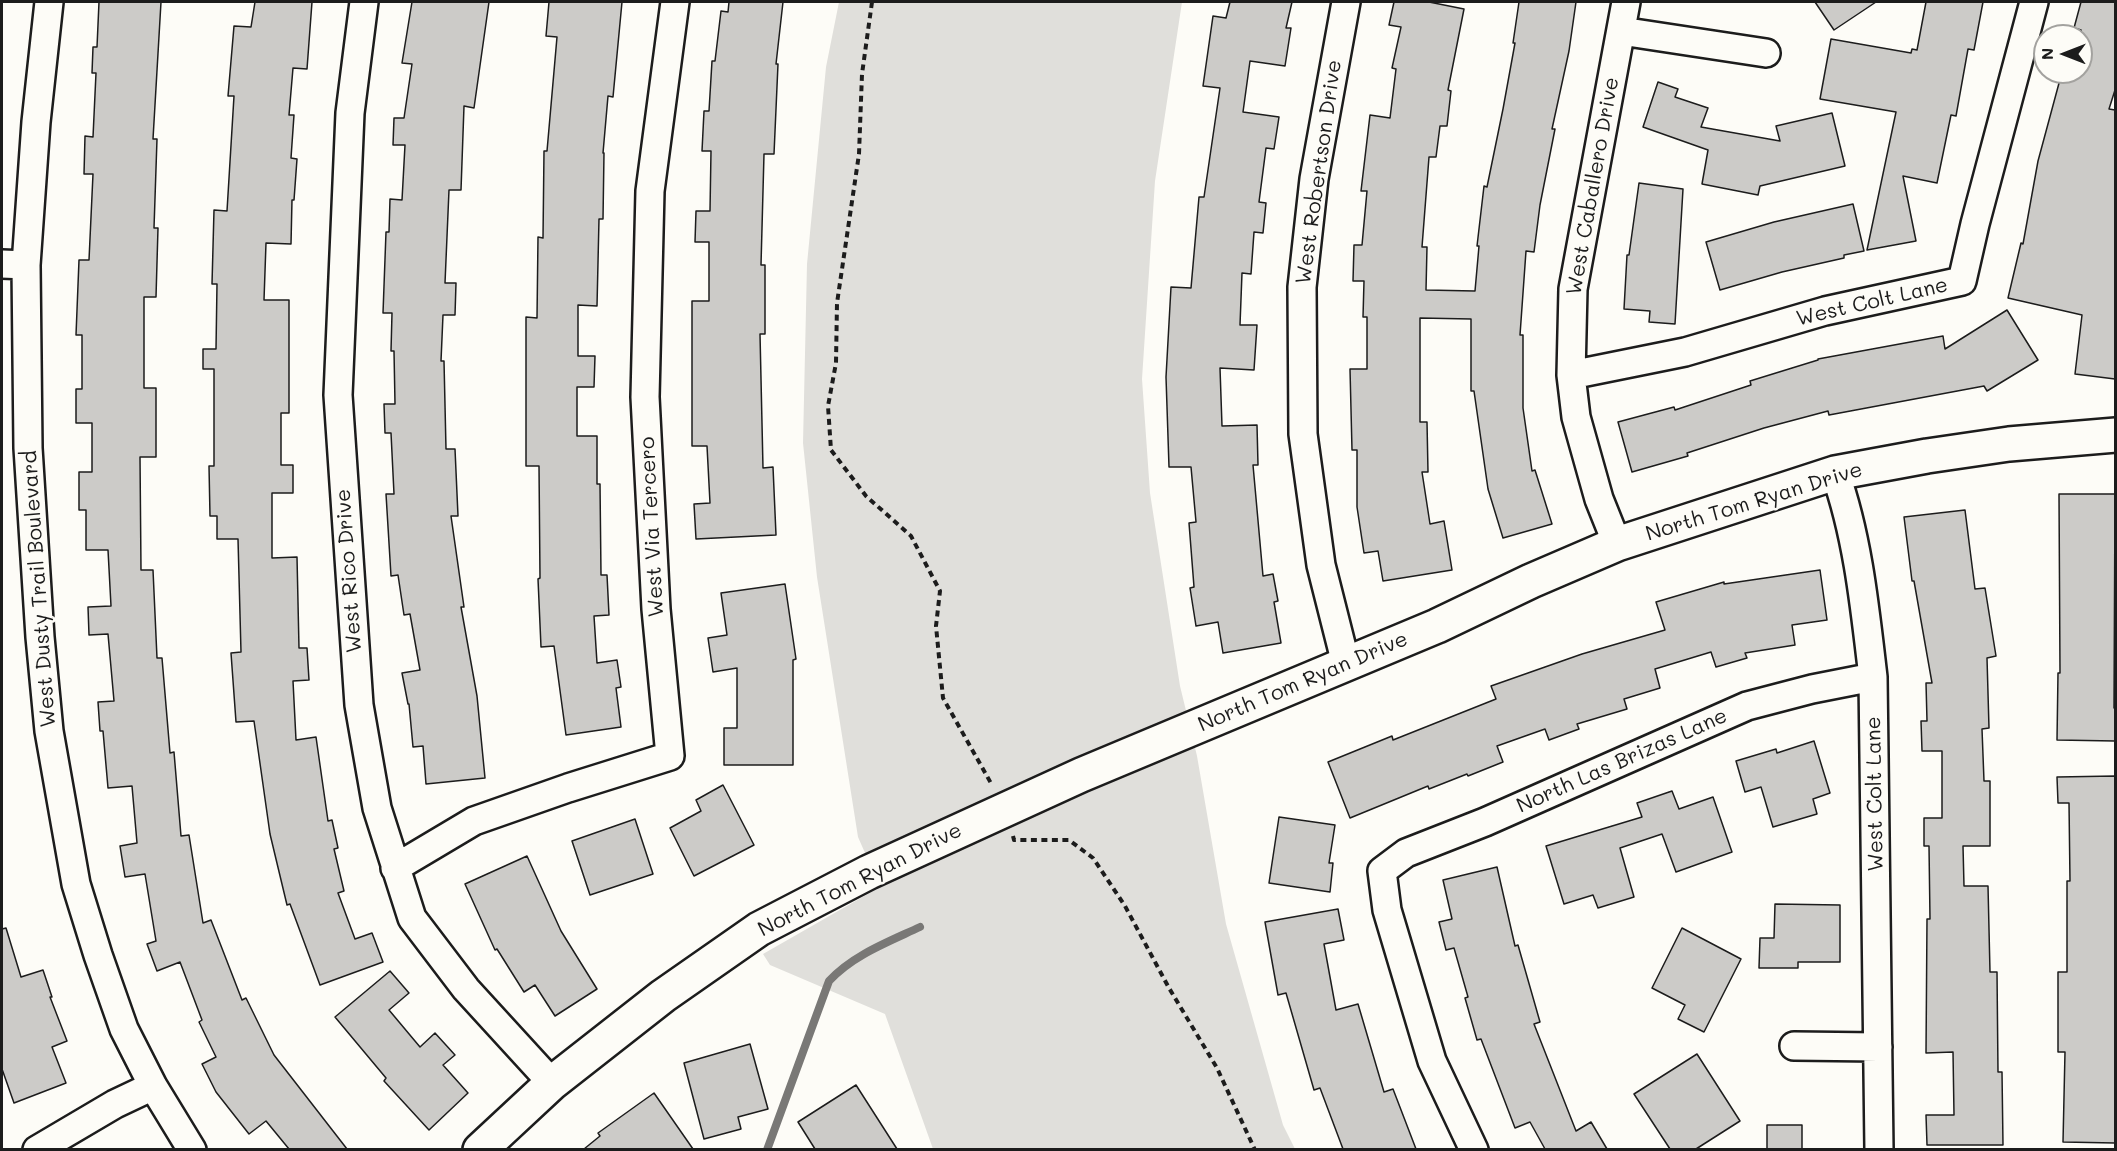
<!DOCTYPE html>
<html>
<head>
<meta charset="utf-8">
<style>
	body { margin:0 }
	#map { position:relative; width:2117px; height:1151px; overflow:hidden; background:#fdfcf7; font-family:Mali,sans-serif }
	canvas { display:block }
	.frame { position:absolute; inset:0; border:3px solid #1c1c1c; pointer-events:none }
	.north { position:absolute; left:2033px; top:24px; width:60px; height:60px; box-sizing:border-box; background:#fdfcf7; border:2px solid #a3a29f; border-radius:50%; rotate:270deg; font-size:16px; font-weight:700; line-height:24px; text-align:center; color:#1c1c1c }
	.north::after { content:''; display:block; margin:auto; width:21px; height:27px; background:#1c1c1c; clip-path:polygon(50% 0,100% 100%,50% 72%,0 100%) }
</style>
</head>
<body>
<div id="map">
<canvas width="2117" height="1151"></canvas>
<div class="frame"></div>
<div class="north">N</div>
</div>
<script>
const c = document.querySelector('canvas').getContext('2d');
c.lineJoin = 'round';
function fillPath(path, color) {
  c.fillStyle = color;
  c.fill(path, 'evenodd');
}
function stroke(path, color, width, dash) {
  c.strokeStyle = color;
  c.lineWidth = width;
  c.lineCap = dash ? 'butt' : 'round';
  c.setLineDash(dash || []);
  c.stroke(path);
}
function write(font, color, halo, rows, align = 'center') {
  c.font = font + ' Mali,sans-serif';
  c.lineWidth = 5;
  c.setLineDash([]);
  c.textBaseline = 'middle';
  c.strokeStyle = halo;
  c.fillStyle = color;
  for (const [text, x, y, turn = 0] of rows) {
    c.save();
    c.translate(x, y);
    c.rotate((+turn || 0) * Math.PI / 180);
    c.textAlign = isNaN(turn) ? turn : align;
    if (halo) c.strokeText(text, 0, 0);
    c.fillText(text, 0, 0);
    c.restore();
  }
}
const green = new Path2D(`
	M 839,2 L 1182,2 L 1155,181 L 1142,379 L 1150,493 L 1180,686 L 1197,756 L 1226,924 L 1283,1125 L 1295,1149 L 933,1149 L 885,1014 L 770,965 L 763,954 L 880,887 L 858,837 L 817,577 L 803,443 L 807,264 L 826,67 Z`);
const stream = new Path2D(`
	M 767,1150 L 829,981 C 853,955 888,942 920,927`);
const building = new Path2D(`
	M 99,2 L 161,2 L 153,139 L 157,139 L 154,228 L 158,228 L 156,297 L 144,297 L 144,388 L 156,388 L 156,457 L 140,457 L 141,570 L 153,570 L 157,658 L 162,658 L 170,753 L 174,752 L 181,836 L 189,835 L 203,923 L 211,920 L 242,1000 L 246,998 L 274,1055 L 347,1149 L 289,1149 L 266,1121 L 249,1134 L 216,1092 L 202,1064 L 216,1057 L 199,1022 L 202,1020 L 180,962 L 157,971 L 147,944 L 156,941 L 145,874 L 125,877 L 120,846 L 137,843 L 132,786 L 108,788 L 103,731 L 100,731 L 98,702 L 114,701 L 108,634 L 89,635 L 88,607 L 111,606 L 108,550 L 86,550 L 86,510 L 79,510 L 79,472 L 92,472 L 92,423 L 76,423 L 76,389 L 82,389 L 82,335 L 76,335 L 79,260 L 89,260 L 93,174 L 84,174 L 85,136 L 93,137 L 96,73 L 92,73 L 93,47 L 97,47 Z
	M 255,2 L 312,2 L 307,69 L 293,68 L 289,115 L 294,115 L 291,158 L 297,159 L 294,200 L 292,200 L 291,244 L 266,243 L 264,300 L 289,300 L 289,413 L 281,413 L 281,465 L 293,465 L 293,493 L 272,493 L 272,558 L 297,557 L 299,648 L 307,648 L 309,680 L 293,681 L 296,740 L 316,737 L 328,821 L 332,820 L 338,848 L 334,849 L 344,891 L 338,893 L 355,939 L 372,933 L 383,962 L 320,985 L 290,904 L 287,905 L 270,834 L 254,721 L 236,722 L 231,653 L 241,652 L 238,539 L 217,539 L 217,516 L 210,516 L 209,466 L 214,466 L 214,369 L 203,369 L 203,349 L 216,349 L 217,284 L 212,284 L 214,210 L 227,211 L 234,96 L 228,96 L 234,26 L 251,27 Z
	M 412,2 L 489,2 L 474,108 L 464,106 L 461,190 L 449,190 L 445,283 L 456,283 L 455,315 L 443,315 L 441,361 L 444,361 L 446,449 L 455,449 L 458,516 L 451,516 L 464,607 L 461,607 L 477,696 L 485,778 L 426,784 L 423,746 L 413,747 L 409,704 L 408,704 L 402,673 L 420,670 L 410,614 L 404,615 L 398,575 L 391,576 L 386,494 L 394,494 L 391,433 L 385,433 L 384,404 L 395,404 L 394,351 L 391,351 L 392,313 L 383,313 L 386,232 L 389,232 L 390,199 L 402,200 L 405,145 L 393,145 L 394,118 L 404,118 L 412,64 L 402,63 Z
	M 549,2 L 622,2 L 613,97 L 608,96 L 603,153 L 604,153 L 603,219 L 599,219 L 597,306 L 578,305 L 578,356 L 595,356 L 594,387 L 577,387 L 577,436 L 597,436 L 597,484 L 600,484 L 601,575 L 607,575 L 609,615 L 594,616 L 597,663 L 617,660 L 621,687 L 616,688 L 621,727 L 566,735 L 554,646 L 541,647 L 538,579 L 540,578 L 539,466 L 526,466 L 526,317 L 537,318 L 538,237 L 543,238 L 544,151 L 547,151 L 557,37 L 546,36 Z
	M 729,2 L 783,2 L 776,64 L 778,64 L 774,154 L 764,154 L 761,265 L 765,265 L 765,334 L 760,334 L 763,468 L 773,467 L 776,535 L 696,539 L 694,504 L 710,503 L 707,446 L 692,446 L 692,301 L 709,301 L 709,242 L 695,242 L 696,211 L 710,211 L 711,151 L 702,151 L 704,111 L 709,111 L 712,61 L 715,61 L 721,11 L 728,12 Z
	M 1230,2 L 1292,2 L 1286,28 L 1291,28 L 1285,66 L 1250,61 L 1243,112 L 1279,117 L 1274,149 L 1266,148 L 1259,202 L 1266,203 L 1263,233 L 1254,232 L 1251,274 L 1242,273 L 1240,325 L 1257,325 L 1254,370 L 1220,368 L 1222,426 L 1257,425 L 1258,465 L 1253,465 L 1263,576 L 1273,574 L 1278,601 L 1274,602 L 1281,643 L 1223,653 L 1218,622 L 1196,626 L 1190,588 L 1194,587 L 1189,523 L 1196,522 L 1191,467 L 1169,467 L 1166,377 L 1171,287 L 1191,288 L 1199,197 L 1204,197 L 1220,88 L 1203,86 L 1213,16 L 1226,18 Z
	M 1394,2 L 1429,2 L 1464,9 L 1448,90 L 1451,91 L 1447,126 L 1440,126 L 1436,157 L 1429,157 L 1422,247 L 1427,247 L 1426,290 L 1475,291 L 1479,246 L 1477,246 L 1484,186 L 1487,187 L 1503,109 L 1515,43 L 1513,43 L 1519,2 L 1576,2 L 1569,51 L 1552,129 L 1555,129 L 1540,205 L 1534,252 L 1526,251 L 1520,335 L 1523,335 L 1523,408 L 1532,471 L 1535,470 L 1552,524 L 1503,538 L 1488,489 L 1474,391 L 1471,391 L 1471,319 L 1420,318 L 1420,422 L 1427,422 L 1428,472 L 1422,472 L 1430,524 L 1444,521 L 1452,570 L 1383,581 L 1378,551 L 1364,553 L 1357,507 L 1357,450 L 1352,450 L 1350,369 L 1367,369 L 1367,317 L 1363,317 L 1364,281 L 1353,281 L 1354,245 L 1362,245 L 1367,191 L 1361,191 L 1370,115 L 1390,118 L 1396,69 L 1392,68 L 1401,27 L 1389,25 Z
	M 1815,2 L 1876,2 L 1834,30 Z
	M 1926,2 L 1983,2 L 1974,50 L 1968,49 L 1956,116 L 1951,115 L 1937,183 L 1903,176 L 1916,241 L 1867,250 L 1896,112 L 1820,99 L 1831,39 L 1911,53 L 1912,49 L 1917,50 Z
	M 2081,2 L 2115,2 L 2115,90 L 2109,109 L 2115,110 L 2115,379 L 2075,374 L 2082,315 L 2008,298 L 2021,243 L 2023,244 L 2038,161 L 2062,72 L 2081,72 L 2081,30 L 2074,28 Z
	M 1658,82 L 1678,89 L 1675,97 L 1708,108 L 1701,127 L 1780,141 L 1776,126 L 1832,113 L 1845,166 L 1760,186 L 1758,195 L 1702,184 L 1708,150 L 1643,127 Z
	M 1639,183 L 1683,189 L 1675,324 L 1649,322 L 1650,311 L 1624,309 L 1627,255 L 1629,255 Z
	M 1853,204 L 1864,251 L 1844,255 L 1844,258 L 1782,272 L 1720,290 L 1706,242 L 1774,222 Z
	M 2007,310 L 2038,360 L 1987,391 L 1984,386 L 1829,415 L 1828,411 L 1764,428 L 1687,453 L 1688,456 L 1632,472 L 1618,422 L 1674,407 L 1675,410 L 1751,385 L 1750,381 L 1818,360 L 1818,359 L 1943,336 L 1945,349 Z
	M 2059,494 L 2115,494 L 2114,708 L 2115,708 L 2115,741 L 2057,740 L 2058,673 L 2060,673 Z
	M 1965,510 L 1975,589 L 1985,588 L 1996,656 L 1987,658 L 1989,728 L 1982,729 L 1984,781 L 1990,781 L 1990,846 L 1963,846 L 1964,886 L 1988,886 L 1990,972 L 1997,972 L 1998,1072 L 2002,1072 L 2003,1145 L 1927,1145 L 1926,1115 L 1954,1115 L 1953,1052 L 1926,1053 L 1927,919 L 1930,919 L 1929,846 L 1924,846 L 1924,818 L 1942,818 L 1942,751 L 1922,751 L 1921,721 L 1927,721 L 1926,683 L 1932,683 L 1914,581 L 1912,581 L 1904,517 Z
	M 1820,570 L 1827,620 L 1792,625 L 1795,645 L 1745,653 L 1747,658 L 1716,667 L 1711,652 L 1655,669 L 1660,688 L 1624,699 L 1627,709 L 1577,724 L 1579,729 L 1549,740 L 1545,729 L 1497,746 L 1503,762 L 1468,776 L 1467,774 L 1429,789 L 1428,786 L 1350,818 L 1328,762 L 1392,736 L 1393,740 L 1496,699 L 1491,686 L 1582,654 L 1665,630 L 1656,602 L 1724,582 L 1724,584 Z
	M 785,584 L 796,659 L 793,660 L 793,765 L 724,765 L 724,728 L 737,728 L 737,668 L 713,672 L 708,638 L 727,635 L 721,593 Z
	M 1814,741 L 1830,793 L 1813,799 L 1817,814 L 1773,827 L 1761,787 L 1745,792 L 1736,761 L 1776,749 L 1777,753 Z
	M 2115,776 L 2115,1143 L 2063,1142 L 2065,1052 L 2058,1052 L 2058,972 L 2067,972 L 2067,881 L 2070,881 L 2069,803 L 2058,803 L 2057,777 Z
	M 723,785 L 754,845 L 694,876 L 670,828 L 701,811 L 696,800 Z
	M 1672,791 L 1679,809 L 1713,797 L 1732,852 L 1676,872 L 1662,834 L 1620,848 L 1634,897 L 1598,908 L 1593,895 L 1564,904 L 1546,846 L 1642,817 L 1637,803 Z
	M 1279,817 L 1335,825 L 1329,863 L 1333,863 L 1330,892 L 1269,883 Z
	M 635,819 L 653,874 L 590,895 L 572,841 Z
	M 527,856 L 561,931 L 597,989 L 555,1016 L 535,985 L 524,992 L 497,949 L 495,950 L 465,884 Z
	M 1497,867 L 1515,946 L 1518,945 L 1540,1022 L 1534,1024 L 1576,1131 L 1591,1122 L 1607,1149 L 1543,1149 L 1545,1149 L 1530,1122 L 1515,1128 L 1481,1039 L 1477,1040 L 1465,998 L 1468,997 L 1454,948 L 1446,950 L 1439,922 L 1452,919 L 1443,880 Z
	M 1775,904 L 1840,905 L 1840,962 L 1798,962 L 1798,968 L 1759,968 L 1760,938 L 1774,938 Z
	M 1338,909 L 1344,940 L 1324,944 L 1336,1010 L 1358,1004 L 1384,1092 L 1393,1089 L 1416,1149 L 1343,1149 L 1320,1088 L 1314,1090 L 1286,993 L 1278,995 L 1265,922 Z
	M 6,928 L 21,977 L 43,970 L 52,997 L 50,997 L 67,1041 L 52,1047 L 66,1083 L 14,1103 L 2,1069 L 2,929 Z
	M 1682,928 L 1741,959 L 1704,1032 L 1678,1019 L 1685,1005 L 1652,988 Z
	M 390,971 L 409,993 L 389,1010 L 420,1047 L 435,1033 L 455,1055 L 443,1065 L 468,1093 L 429,1130 L 384,1081 L 386,1078 L 335,1017 Z
	M 750,1044 L 768,1109 L 738,1117 L 741,1129 L 704,1139 L 684,1063 Z
	M 1697,1054 L 1740,1121 L 1696,1149 L 1670,1149 L 1634,1094 Z
	M 856,1085 L 897,1149 L 815,1149 L 798,1122 Z
	M 654,1093 L 693,1149 L 584,1149 L 600,1136 L 598,1133 Z
	M 1767,1125 L 1802,1125 L 1802,1149 L 1767,1149 Z`);
const path = new Path2D(`
	M 872,2 L 862,74 L 859,154 L 837,303 L 836,363 L 828,406 L 831,450 L 866,496 L 911,536 L 940,591 L 936,626 L 943,698 L 992,785
	M 1013,836 L 1014,840 L 1069,840 L 1093,858 L 1125,906 L 1169,988 L 1217,1068 L 1255,1150`);
const street = new Path2D(`
	M 49,2 L 36,122 L 26,265 L 28,448 L 40,637 L 49,731 L 76,884 L 98,955 L 124,1029 L 153,1086 L 192,1150
	M 364,2 L 350,113 L 338,395 L 359,705 L 377,808 L 412,918 L 466,989 L 552,1083
	M 1346,2 L 1314,179 L 1302,287 L 1303,434 L 1321,565 L 1346,664
	M 1621,31 L 1766,53
	M 2,264 L 26,265
	M 1571,375 L 1685,352 L 1825,311 L 1962,281 L 1975,224 L 2034,2
	M 1835,473 C 1858,537 1865,609 1873,677 L 1879,1150
	M 1617,544 L 1599,499 L 1576,417 L 1571,375 L 1573,289 L 1626,2
	M 395,868 L 474,821 L 568,788 L 670,756 L 656,609 L 645,397 L 650,191 L 675,2
	M 1794,1046 L 1878,1047
	M 37,1150 L 115,1104 L 153,1086
	M 1474,1150 L 1432,1061 L 1387,910 L 1382,871 L 1406,853 L 1485,822 L 1747,706 L 1812,689 L 1873,677`);
const secondary = new Path2D(`
	M 480,1150 L 552,1083 L 663,996 L 759,929 L 869,872 L 1081,775 L 1437,626 L 1531,581 L 1617,544 L 1835,473 L 1927,456 L 2009,444 L 2116,435`);
const streetNames = [
	["West Robertson Drive",1319,172,-82],
	["West Caballero Drive",1593,186,-80],
	["West Colt Lane",1872,302,-13],
	["North Tom Ryan Drive",1754,502,-17],
	["West Via Tercero",652,527,-93],
	["West Rico Drive",349,571,-94],
	["West Dusty Trail Boulevard",39,589,-94],
	["North Tom Ryan Drive",1303,682,-23],
	["North Las Brizas Lane",1622,761,-24],
	["West Colt Lane",1875,794,-91],
	["North Tom Ryan Drive",860,880,-27]
];
fillPath(green, '#e0dfdb');
stroke(stream, '#797876', 8);
fillPath(building, '#cccbc8');
stroke(building, '#1c1c1c', 1.5);
stroke(street, '#1c1c1c', 32);
stroke(secondary, '#1c1c1c', 38);
stroke(path, '#1c1c1c', 4, [6, 4.5]);
stroke(street, '#fdfcf7', 27);
stroke(secondary, '#fdfcf7', 33);
write('21px', '#1c1c1c', '#fdfcf7', streetNames);
</script>
</body>
</html>
